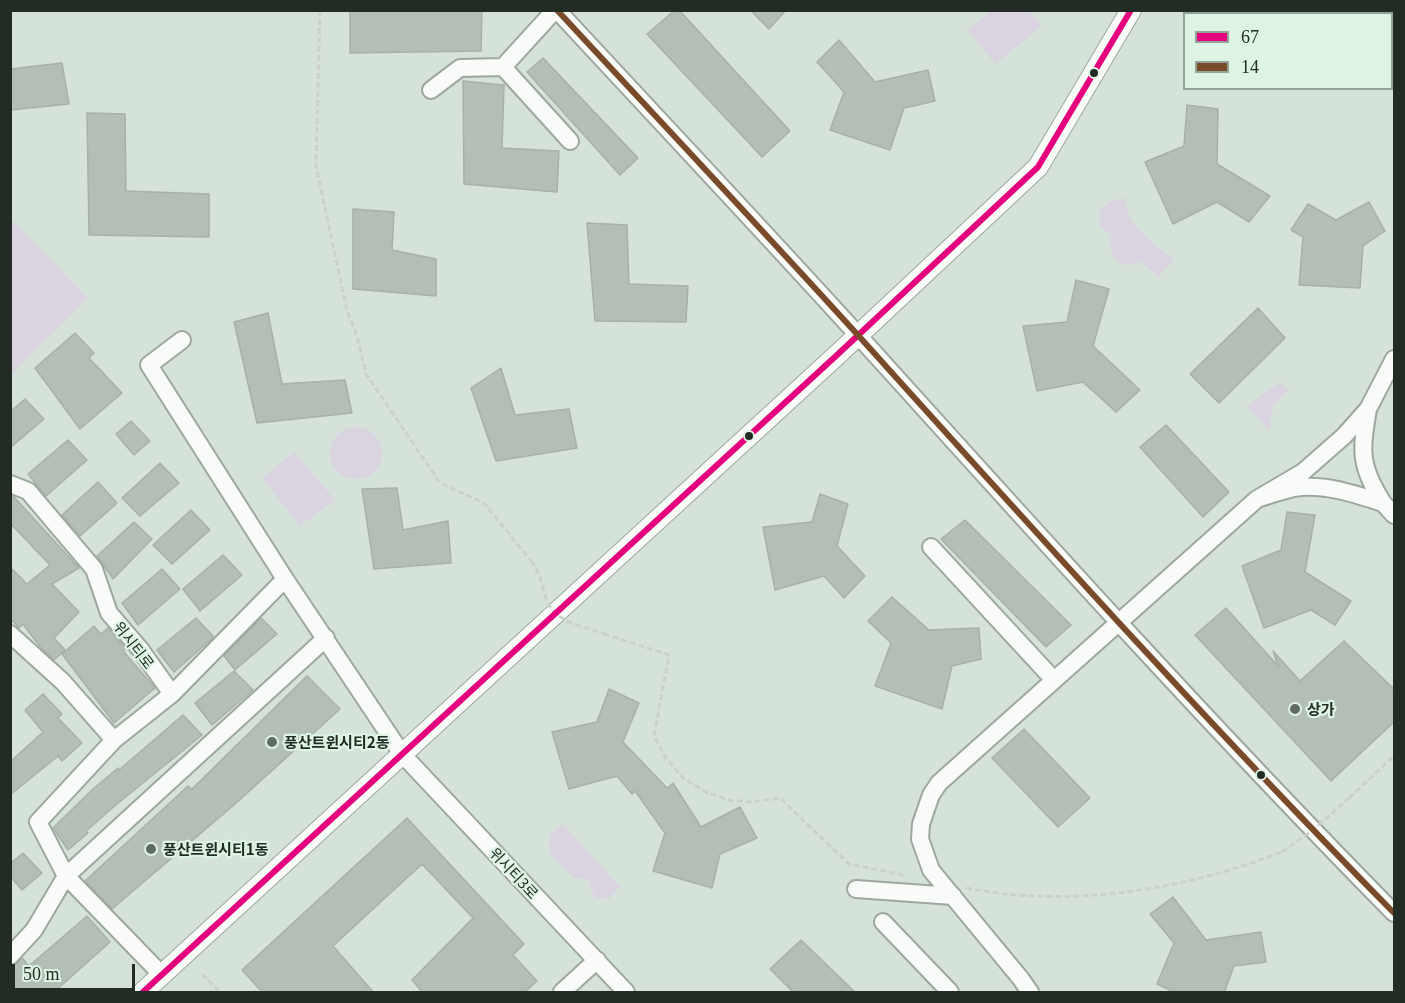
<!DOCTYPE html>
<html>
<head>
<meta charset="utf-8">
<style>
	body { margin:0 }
	#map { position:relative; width:1405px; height:1003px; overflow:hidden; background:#d5e2d9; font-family:Georgia,serif }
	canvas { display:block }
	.frame { position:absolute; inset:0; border:12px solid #222b24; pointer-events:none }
	.legend { position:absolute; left:1183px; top:12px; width:210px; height:78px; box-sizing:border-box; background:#def4e3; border:2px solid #93a497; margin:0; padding:8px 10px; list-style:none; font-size:18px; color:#222b24 }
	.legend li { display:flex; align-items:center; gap:12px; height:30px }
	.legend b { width:30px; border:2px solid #93a497 }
	.scale { position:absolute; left:12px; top:964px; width:123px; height:27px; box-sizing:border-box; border:3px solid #222b24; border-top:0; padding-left:8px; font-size:18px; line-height:21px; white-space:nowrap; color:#222b24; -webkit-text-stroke:4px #def4e3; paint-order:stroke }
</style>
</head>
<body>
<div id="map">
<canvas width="1405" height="1003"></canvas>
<div class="frame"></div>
<ul class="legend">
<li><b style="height:8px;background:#e5007d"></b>67</li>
<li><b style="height:8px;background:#7a4b2a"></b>14</li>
</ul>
<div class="scale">50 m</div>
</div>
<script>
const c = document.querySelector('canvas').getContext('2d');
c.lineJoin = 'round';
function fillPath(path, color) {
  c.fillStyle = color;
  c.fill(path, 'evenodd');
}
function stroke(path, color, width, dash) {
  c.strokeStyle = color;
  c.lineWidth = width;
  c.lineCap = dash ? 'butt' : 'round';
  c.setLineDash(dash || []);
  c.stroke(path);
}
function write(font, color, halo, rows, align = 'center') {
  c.font = font + ' Georgia,"Noto Sans KR",serif';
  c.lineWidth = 4.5;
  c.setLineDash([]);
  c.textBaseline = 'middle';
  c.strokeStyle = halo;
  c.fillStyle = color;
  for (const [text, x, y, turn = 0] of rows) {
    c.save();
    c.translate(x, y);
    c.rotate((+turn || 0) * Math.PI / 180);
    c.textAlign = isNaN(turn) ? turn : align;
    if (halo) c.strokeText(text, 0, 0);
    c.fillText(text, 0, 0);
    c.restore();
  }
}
const green = new Path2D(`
	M 992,11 L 1029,11 L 1042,26 L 995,64 L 967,29 Z
	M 1124,198 L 1131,220 L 1152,243 L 1174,259 L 1159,277 L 1140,262 L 1126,265 L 1113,257 L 1109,244 L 1112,236 L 1100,226 L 1100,210 L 1109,202 Z
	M 11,219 L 88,298 L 23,362 L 11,377 Z
	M 1280,382 L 1289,390 L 1273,405 L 1269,431 L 1247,406 Z
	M330 453a26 26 0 1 1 52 0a26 26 0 1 1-52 0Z
	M 294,452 L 335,500 L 300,526 L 262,478 Z
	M 563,824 L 620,887 L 609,899 L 595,898 L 588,880 L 573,877 L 550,854 L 549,835 Z`);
const building = new Path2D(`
	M 350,10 L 482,10 L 481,51 L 350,53 Z
	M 675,10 L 679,10 L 790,131 L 762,157 L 647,34 Z
	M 750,10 L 786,10 L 769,29 Z
	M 839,40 L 875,82 L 928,70 L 935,101 L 904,108 L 890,150 L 830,130 L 844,92 L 817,62 Z
	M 543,58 L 638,158 L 620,175 L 527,72 Z
	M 62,63 L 69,104 L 10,110 L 10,69 Z
	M 463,81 L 504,85 L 502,148 L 559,151 L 557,192 L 464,184 Z
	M 1187,105 L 1218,109 L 1217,164 L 1270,196 L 1249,222 L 1217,202 L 1173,224 L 1145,162 L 1184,146 Z
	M 87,113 L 125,114 L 126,191 L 209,194 L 209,237 L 89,235 Z
	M 1369,202 L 1385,231 L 1363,246 L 1360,288 L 1299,285 L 1303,237 L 1291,230 L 1308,204 L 1336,220 Z
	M 353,209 L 394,212 L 392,250 L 436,259 L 436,296 L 353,289 Z
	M 587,223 L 627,225 L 629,284 L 688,286 L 686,322 L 595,321 Z
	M 1076,280 L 1109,289 L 1093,346 L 1140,390 L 1116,412 L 1083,382 L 1037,391 L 1023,326 L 1067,322 Z
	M 1258,308 L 1285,338 L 1219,403 L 1190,374 Z
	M 268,313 L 282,384 L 345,380 L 352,413 L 257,423 L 234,322 Z
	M 75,333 L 94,353 L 89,358 L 122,393 L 80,429 L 35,368 Z
	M 501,368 L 515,415 L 569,409 L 577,448 L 496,461 L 471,388 Z
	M 25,399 L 44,419 L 10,448 L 10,412 Z
	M 131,421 L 150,441 L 134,455 L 116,434 Z
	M 1166,425 L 1229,492 L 1203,517 L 1140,447 Z
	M 68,440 L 87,460 L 46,496 L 28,474 Z
	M 160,463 L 179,483 L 140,516 L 122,498 Z
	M 98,482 L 117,503 L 80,536 L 62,515 Z
	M 397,488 L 403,530 L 448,521 L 451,563 L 374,569 L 362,489 Z
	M 820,494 L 848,504 L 837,546 L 865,576 L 844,598 L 824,576 L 775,590 L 763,527 L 812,522 Z
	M 10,495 L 14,497 L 79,568 L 52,584 L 79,612 L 54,638 L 65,650 L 54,660 L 41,648 L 23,624 L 19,628 L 10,618 L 10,567 L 27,584 L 50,565 L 10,523 Z
	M 191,510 L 210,530 L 172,564 L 153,545 Z
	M 1287,512 L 1315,515 L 1305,572 L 1351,601 L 1335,625 L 1311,610 L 1264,628 L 1242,566 L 1281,550 Z
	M 965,520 L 1071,625 L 1046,647 L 941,539 Z
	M 134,522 L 152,539 L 113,579 L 97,556 Z
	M 223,555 L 242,575 L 200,611 L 183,589 Z
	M 162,569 L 180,589 L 138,625 L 122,603 Z
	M 892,597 L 929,630 L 979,628 L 981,659 L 952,666 L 942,709 L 875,686 L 891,643 L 868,621 Z
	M 1226,608 L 1278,666 L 1273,651 L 1300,681 L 1344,641 L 1395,690 L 1395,721 L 1331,781 L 1195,635 Z
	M 196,618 L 214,637 L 174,672 L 157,650 Z
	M 261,618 L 277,634 L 235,670 L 224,656 Z
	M 94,626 L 101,634 L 108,628 L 126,649 L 123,651 L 155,688 L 114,723 L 62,654 Z
	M 234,671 L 253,690 L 212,725 L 195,703 Z
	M 307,676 L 340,709 L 234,805 L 112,909 L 85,881 L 188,786 L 192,789 Z
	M 609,689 L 639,703 L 623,742 L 667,788 L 673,783 L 701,827 L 740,807 L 757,838 L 720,854 L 712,888 L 653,871 L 665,833 L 635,791 L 632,794 L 617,776 L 569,789 L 552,732 L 597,722 Z
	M 43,694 L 62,714 L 58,718 L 82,743 L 62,761 L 58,756 L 10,795 L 10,762 L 43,732 L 25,710 Z
	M 183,715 L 202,735 L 117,804 L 86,831 L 88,833 L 68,850 L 53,828 L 93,789 L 118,768 L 119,770 Z
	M 1024,729 L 1090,798 L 1058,827 L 992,758 Z
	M 407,818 L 524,944 L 513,955 L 537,981 L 524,993 L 423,993 L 412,980 L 473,918 L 422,864 L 333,946 L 374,993 L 263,993 L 242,970 Z
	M 23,853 L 42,873 L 22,890 L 10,876 L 10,864 Z
	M 1173,897 L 1206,940 L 1261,932 L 1266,962 L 1234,966 L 1224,993 L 1176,993 L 1157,984 L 1174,943 L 1150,914 Z
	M 87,916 L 110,942 L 53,993 L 10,993 L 10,966 L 17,963 L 22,958 L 29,966 Z
	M 801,940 L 856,993 L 794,993 L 770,969 Z`);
const path = new Path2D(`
	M 320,10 L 316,166 L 347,311 L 357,336 L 366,374 L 440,483 L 484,503 L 531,561
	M 604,634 L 669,655 L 654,736 L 666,758 L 683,778 L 704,791 L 728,800 L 752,802 L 780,798 L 849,864 L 904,875
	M 1349,798 L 1394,756
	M 966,888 C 1052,905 1146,895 1230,870 C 1247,865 1265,858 1282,852
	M 202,974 L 220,992`);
const minor = new Path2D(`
	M 555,10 L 503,67 L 570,141
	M 557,10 C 657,118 757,224 856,333 C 1033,529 1209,725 1394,913
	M 431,90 L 460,68 L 503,67
	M 182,340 L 149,365 L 285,579 L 402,754 L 626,992
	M 1368,409 L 1394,359
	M 10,484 L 28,491 L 94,569 L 109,613 L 140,649 L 172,694
	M 1383,503 L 1394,515
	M 931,547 L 1054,680
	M 10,634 L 63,682 L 114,740
	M 856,889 L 953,896
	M 883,922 L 950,992
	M 10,956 L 34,930 L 66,876 L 326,638
	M 162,975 L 66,876 L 38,822 L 114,740 L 172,694 L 285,579
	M 562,992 L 597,960
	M 1030,992 L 1021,979 L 931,870 L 920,839 L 921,824 L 931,795 L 939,783 L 1257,499 L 1303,472 L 1344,436 L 1368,409 C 1361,451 1359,465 1383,503 C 1355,494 1323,483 1294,488 C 1281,491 1269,495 1257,499`);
const major = new Path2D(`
	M 143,992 L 837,355 L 1038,167 L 1131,10`);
const pathBridge = new Path2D(`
	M 531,561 C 539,571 541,582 545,595 C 553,623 580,625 604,634
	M 1282,852 L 1313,830 L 1349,798`);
const bus1 = new Path2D(`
	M 143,992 L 837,355 L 1038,167 L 1131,10`);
const bus2 = new Path2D(`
	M 557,10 C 657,118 757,224 856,333 C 1033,529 1209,725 1394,913`);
const markers = [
	[1094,73,5,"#222b24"],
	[749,436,5,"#222b24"],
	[1295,709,6,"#616b63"],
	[272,742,6,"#616b63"],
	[1261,775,5,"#222b24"],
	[151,849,6,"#616b63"]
];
const streetNames = [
	["위시티로",134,645,52],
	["위시티3로",514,873,47]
];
const poiNames = [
	["상가",1307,709],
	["풍산트윈시티2동",284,742],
	["풍산트윈시티1동",163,849]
];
fillPath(green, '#dad4e0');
fillPath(building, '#b3beb6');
stroke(building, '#a7b0a9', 1.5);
stroke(minor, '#9da7a0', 20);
stroke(major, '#9da7a0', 22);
stroke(path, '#ccd0cd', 3, [6, 3]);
stroke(minor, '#f9fbf9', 16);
stroke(major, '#f9fbf9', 20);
stroke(pathBridge, '#ccd0cd', 3, [6, 3]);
stroke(bus1, '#e5007d', 6);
stroke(bus2, '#7a4b2a', 6);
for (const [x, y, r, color] of markers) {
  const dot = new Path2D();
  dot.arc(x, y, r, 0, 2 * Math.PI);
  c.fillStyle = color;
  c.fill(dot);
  stroke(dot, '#def4e3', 2);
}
write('15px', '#222b24', '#def4e3', streetNames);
write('bold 15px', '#222b24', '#def4e3', poiNames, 'left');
</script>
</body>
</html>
